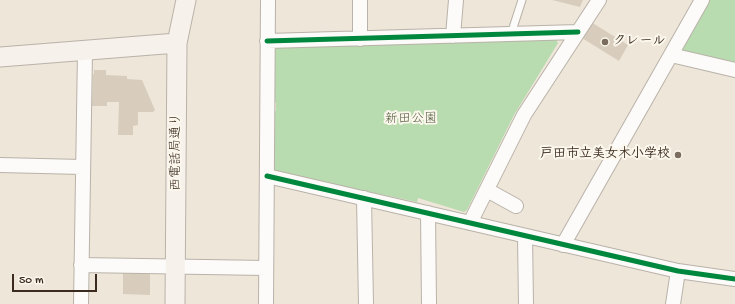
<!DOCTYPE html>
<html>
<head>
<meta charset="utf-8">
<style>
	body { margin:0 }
	#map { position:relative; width:735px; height:304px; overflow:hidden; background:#eee6d9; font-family:"Gochi Hand",sans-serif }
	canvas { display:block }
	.scale { position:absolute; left:12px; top:274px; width:85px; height:18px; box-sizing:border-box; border:2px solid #3b2a1e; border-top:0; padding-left:5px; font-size:12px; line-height:14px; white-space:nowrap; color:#3b2a1e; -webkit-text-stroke:3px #fbf7ec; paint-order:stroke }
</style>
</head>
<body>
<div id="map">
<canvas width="735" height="304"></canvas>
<div class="scale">50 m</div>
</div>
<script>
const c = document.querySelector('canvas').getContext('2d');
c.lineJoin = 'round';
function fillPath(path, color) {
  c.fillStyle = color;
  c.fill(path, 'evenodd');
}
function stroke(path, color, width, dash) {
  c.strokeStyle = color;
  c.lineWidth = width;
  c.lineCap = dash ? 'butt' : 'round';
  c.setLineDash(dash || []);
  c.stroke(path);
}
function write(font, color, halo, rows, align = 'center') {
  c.font = font + ' "Gochi Hand","Klee One",sans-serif';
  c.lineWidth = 4;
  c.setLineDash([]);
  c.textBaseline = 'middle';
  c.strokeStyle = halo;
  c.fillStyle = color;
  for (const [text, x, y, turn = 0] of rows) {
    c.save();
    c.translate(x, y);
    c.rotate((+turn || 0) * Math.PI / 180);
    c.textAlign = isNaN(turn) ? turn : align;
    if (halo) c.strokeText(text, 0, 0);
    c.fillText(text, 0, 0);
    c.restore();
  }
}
const green = new Path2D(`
	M 708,0 L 735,0 L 735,65 L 684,53 L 681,47 Z
	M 555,38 L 558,43 L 514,115 L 467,210 L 464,212 L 418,198 L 417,202 L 277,172 L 273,167 L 273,115 L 276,110 L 276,103 L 273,99 L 274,50 L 277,46 Z`);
const building = new Path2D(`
	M 552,0 L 583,0 L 580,7 Z
	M 591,22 L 628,45 L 619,61 L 582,38 Z
	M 94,70 L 106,70 L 106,75 L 127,76 L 127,79 L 142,80 L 155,110 L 153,112 L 138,112 L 138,125 L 133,126 L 133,135 L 118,135 L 119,102 L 107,102 L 107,106 L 92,106 L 93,74 L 94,74 Z
	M 123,272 L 150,273 L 150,295 L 123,294 Z`);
const lane = new Path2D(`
	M 511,34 L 522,0`);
const street = new Path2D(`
	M 453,36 L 456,0
	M 360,39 L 360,0
	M 267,41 L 578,32
	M 671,55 L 735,70
	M 0,165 L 82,167
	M 267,176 L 678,271 L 735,279
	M 487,190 L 516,206
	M 364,198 L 366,304
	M 428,213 L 429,304
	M 470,223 L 524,115 L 599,0
	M 525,236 L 526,304
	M 563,245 L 702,0
	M 81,265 L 266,268
	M 81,304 L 85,51
	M 266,304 L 268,0
	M 673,304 L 678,271`);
const secondary = new Path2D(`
	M 0,57 L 177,43
	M 175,304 L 177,43 L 186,0`);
const cycleway = new Path2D(`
	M 267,41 L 578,32
	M 267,176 L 678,271 L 735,279`);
const markers = [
	[605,42,4,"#7a6c5f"],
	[678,155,4,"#7a6c5f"]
];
const poiNames = [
	["クレール",613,42],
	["戸田市立美女木小学校",670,155,"right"]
];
const parkNames = [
	["新田公園",411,120]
];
const streetNames = [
	["西電話局通り",177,152,-90]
];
fillPath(green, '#b8dbaf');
fillPath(building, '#d8cdbd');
stroke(lane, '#b9b2a9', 9);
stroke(street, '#b9b2a9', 16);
stroke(secondary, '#b9b2a9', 21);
stroke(lane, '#fcfbf9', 7);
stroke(street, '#fcfbf9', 14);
stroke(secondary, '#f6f1eb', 19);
stroke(cycleway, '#00873e', 5);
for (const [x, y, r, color] of markers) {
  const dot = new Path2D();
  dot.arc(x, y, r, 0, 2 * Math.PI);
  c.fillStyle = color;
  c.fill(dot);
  stroke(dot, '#fbf7ec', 1.5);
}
write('bold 13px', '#3b2a1e', '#fbf7ec', poiNames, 'left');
write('13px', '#535c3f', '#fbf7ec', parkNames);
write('13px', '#3b2a1e', '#fbf7ec', streetNames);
</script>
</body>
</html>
